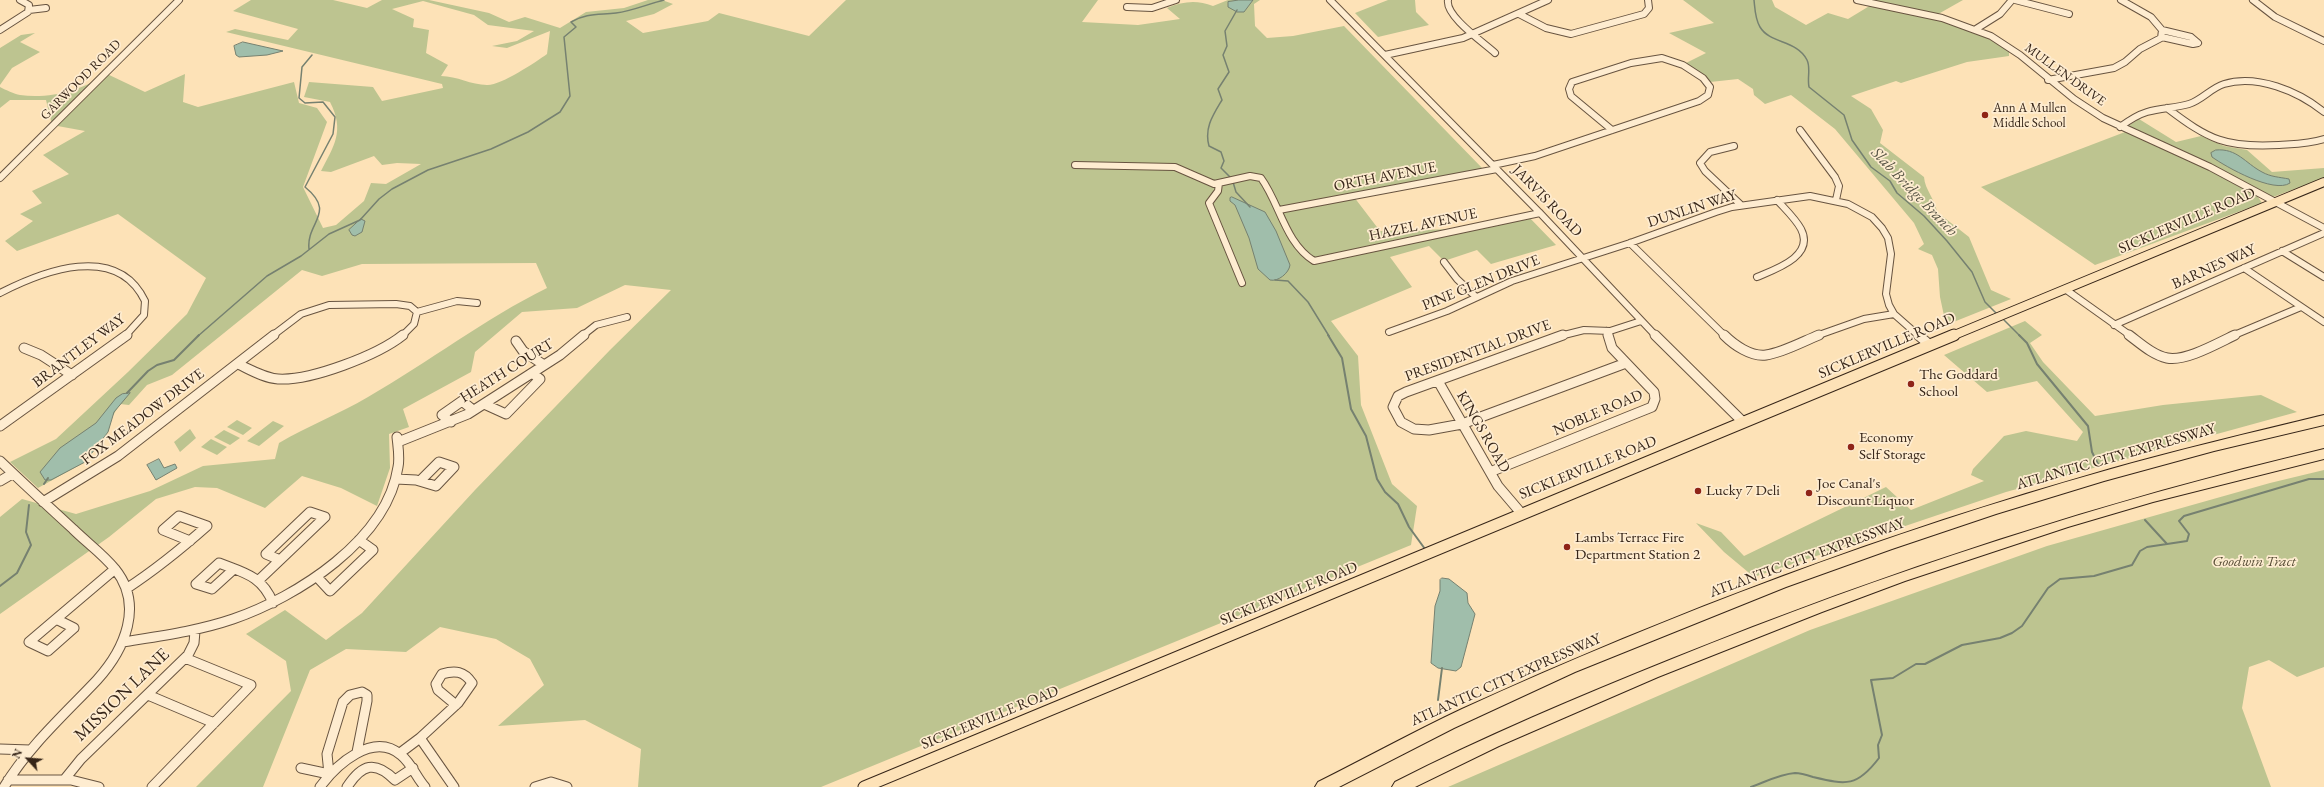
<!DOCTYPE html>
<html>
<head>
<meta charset="utf-8">
<style>
	body { margin:0 }
	#map { position:relative; width:2324px; height:787px; overflow:hidden; background:#fde2b7; font-family:"EB Garamond",serif }
	canvas { display:block }
	.north { position:absolute; left:8px; top:739px; width:40px; height:40px; -webkit-text-stroke:3px #feecd0; paint-order:stroke; rotate:296deg; font-size:11px; font-weight:700; line-height:16px; text-align:center; color:#362518 }
	.north::after { content:''; display:block; margin:auto; width:14px; height:18px; background:#362518; clip-path:polygon(50% 0,100% 100%,50% 72%,0 100%) }
</style>
</head>
<body>
<div id="map">
<canvas width="2324" height="787"></canvas>
<div class="north">N</div>
</div>
<script>
const c = document.querySelector('canvas').getContext('2d');
c.lineJoin = 'round';
function fillPath(path, color) {
  c.fillStyle = color;
  c.fill(path, 'evenodd');
}
function stroke(path, color, width, dash) {
  c.strokeStyle = color;
  c.lineWidth = width;
  c.lineCap = dash ? 'butt' : 'round';
  c.setLineDash(dash || []);
  c.stroke(path);
}
function write(font, color, halo, rows, align = 'center') {
  c.font = font + ' "EB Garamond",serif';
  c.lineWidth = 3.5;
  c.setLineDash([]);
  c.textBaseline = 'middle';
  c.strokeStyle = halo;
  c.fillStyle = color;
  for (const [text, x, y, turn = 0] of rows) {
    c.save();
    c.translate(x, y);
    c.rotate((+turn || 0) * Math.PI / 180);
    c.textAlign = isNaN(turn) ? turn : align;
    if (halo) c.strokeText(text, 0, 0);
    c.fillText(text, 0, 0);
    c.restore();
  }
}
const green = new Path2D(`
	M 251,0 L 333,0 L 367,8 L 382,0 L 429,0 L 489,13 L 509,22 L 525,17 L 560,28 L 586,12 L 624,8 L 648,0 L 662,0 L 673,4 L 654,14 L 626,21 L 643,33 L 708,21 L 719,13 L 809,36 L 846,0 L 1098,0 L 1082,22 L 1138,25 L 1180,19 L 1167,8 C 1184,1 1197,0 1213,6 L 1228,0 L 1260,0 L 1254,4 L 1255,26 L 1267,38 L 1293,36 L 1344,26 L 1484,170 L 1354,197 L 1380,231 L 1455,229 L 1526,214 L 1556,245 L 1491,264 L 1477,250 L 1444,261 L 1429,246 L 1390,257 L 1412,287 L 1331,321 L 1358,356 L 1361,405 L 1392,484 L 1417,506 L 1411,545 L 821,787 L 638,787 L 641,749 L 585,720 L 498,726 L 544,685 L 530,659 L 496,639 L 440,627 L 406,652 L 346,649 L 310,670 L 263,787 L 196,787 L 291,691 L 286,661 L 246,634 L 285,610 L 326,640 L 362,613 L 475,490 L 610,350 L 671,290 L 625,285 L 577,308 L 522,312 L 475,352 L 471,372 L 403,409 L 409,427 L 389,434 L 390,468 L 377,506 L 341,488 L 302,476 L 265,508 L 217,488 L 195,487 L 156,499 L 109,537 L 0,614 L 0,517 L 22,499 L 76,514 L 150,491 L 203,466 L 275,459 L 279,443 C 308,426 339,414 368,397 C 429,362 484,319 547,288 L 536,263 L 362,264 L 322,276 L 302,270 L 172,375 L 147,385 L 129,405 L 120,404 L 85,462 L 38,488 L 10,462 L 56,439 L 128,372 L 187,314 L 206,278 L 118,214 L 17,251 L 5,241 L 33,221 L 20,214 L 42,203 L 32,191 L 69,174 L 43,155 L 85,131 L 52,125 L 46,100 L 10,100 L 0,108 L 0,87 C 6,90 14,94 20,95 C 48,99 85,91 105,73 L 145,92 L 185,74 L 183,102 L 198,107 L 294,82 L 299,103 L 317,108 L 327,122 L 303,187 L 323,228 L 336,225 L 364,201 L 371,183 L 386,184 L 421,164 L 397,163 L 382,165 L 374,156 L 331,172 L 321,171 C 334,146 345,131 330,102 L 304,97 L 309,82 L 373,87 L 382,101 L 443,88 L 442,84 L 226,32 L 235,29 L 288,40 L 298,29 L 233,11 ZM 423,1 L 474,15 L 488,25 L 534,31 L 517,41 L 492,46 L 507,48 L 550,31 L 547,54 C 536,62 500,86 487,85 C 471,85 457,76 441,76 L 448,65 L 426,53 L 429,30 L 413,27 L 414,19 L 392,9 Z
	M 1388,0 L 1415,0 L 1416,12 L 1429,25 L 1378,37 L 1355,13 Z
	M 1683,0 L 1772,0 L 1775,7 L 1806,25 L 1828,13 L 1848,19 L 1876,2 L 1871,0 L 1963,0 L 1940,13 L 1923,15 C 1954,24 1983,32 2009,52 L 2009,56 L 1967,62 L 1901,83 L 1896,81 L 1851,96 L 1871,109 L 1883,130 L 1880,143 L 1924,177 C 1925,190 1935,199 1937,212 L 1969,237 L 1991,290 L 2011,299 L 1946,325 L 1940,297 L 1938,269 L 1932,255 L 1918,249 L 1924,244 L 1914,223 L 1835,129 L 1791,95 L 1765,104 L 1754,95 L 1753,89 L 1738,79 L 1710,82 L 1686,63 L 1706,53 L 1669,33 L 1714,23 Z
	M 35,33 L 20,42 L 40,52 L 12,68 L 0,85 L 0,48 L 21,35 Z
	M 2139,119 L 2176,142 L 2201,136 L 2224,146 L 2247,150 L 2272,172 L 2324,168 L 2324,178 L 2273,197 L 2128,126 Z
	M 2125,132 L 2203,166 L 2258,197 L 2262,203 L 2095,265 L 1981,187 Z
	M 2025,321 L 2042,335 L 2030,343 L 2043,362 L 2095,416 L 2163,405 L 2261,395 L 2297,412 L 2006,492 L 1754,577 L 1724,552 L 1696,523 L 1721,532 L 1744,556 L 1886,487 L 1911,510 L 1984,481 L 1971,475 L 1973,469 L 2004,436 L 2026,431 L 2077,441 L 2083,432 L 2037,381 L 1987,392 L 1944,355 Z
	M 237,420 L 252,428 L 243,435 L 227,427 Z
	M 273,421 L 284,426 L 259,446 L 247,441 Z
	M 190,429 L 196,438 L 180,452 L 174,442 Z
	M 224,430 L 240,438 L 230,445 L 214,437 Z
	M 211,439 L 227,447 L 217,455 L 201,447 Z
	M 2324,470 L 2324,667 L 2297,677 L 2269,660 L 2249,667 L 2242,708 L 2271,787 L 1448,787 L 1810,630 L 2047,546 L 2270,483 Z`);
const water = new Path2D(`
	M 1239,0 L 1253,0 L 1244,12 L 1237,12 L 1228,7 L 1228,2 Z
	M 243,42 L 283,51 L 267,55 L 239,57 L 236,55 L 234,46 Z
	M 2216,150 C 2237,148 2245,163 2262,172 C 2271,177 2279,177 2289,179 L 2290,183 C 2274,194 2226,167 2212,157 L 2211,153 Z
	M 1232,197 L 1265,212 L 1276,231 L 1290,265 C 1289,273 1278,282 1270,280 L 1258,269 L 1249,238 L 1235,205 L 1230,201 L 1230,198 Z
	M 361,219 L 365,221 L 362,232 L 355,236 L 352,235 L 349,230 Z
	M 130,393 L 114,412 L 108,432 L 85,462 L 51,480 L 45,480 L 40,472 L 60,448 L 96,423 L 116,398 L 122,394 Z
	M 159,459 L 164,468 L 175,464 L 177,468 L 156,480 L 147,465 Z
	M 1442,578 L 1449,579 L 1467,593 L 1468,603 L 1475,614 L 1461,667 L 1456,671 L 1438,668 L 1431,663 L 1435,606 L 1440,591 L 1440,580 Z`);
const streamFar1 = new Path2D(`
	M 1754,0 C 1755,9 1755,19 1760,27 C 1770,44 1797,40 1807,60 C 1811,68 1807,78 1809,87 L 1844,115 L 1852,140 L 1871,167 L 1890,181 L 1897,193 L 1924,216 L 1947,241 L 1972,272 L 1985,302 L 1996,313
	M 1231,178 L 1221,168 L 1224,161 L 1221,152 L 1209,146 C 1204,128 1213,115 1222,100 L 1218,89 L 1229,72 L 1223,55 L 1227,46 L 1225,31 L 1237,10
	M 1233,182 L 1236,192 L 1250,207
	M 309,249 C 306,222 337,213 305,187 L 333,134 L 335,117 L 323,102 L 305,103 L 299,98 L 302,67 L 312,55
	M 1275,280 L 1288,281 L 1308,302 L 1329,336
	M 2004,320 L 2020,336
	M 198,336 L 267,276 L 301,256 L 329,234 L 360,220 L 379,199 L 392,189 L 428,170 L 491,149 L 528,132 L 560,112 L 570,96 L 564,37 L 576,27 L 571,22 C 586,13 599,15 616,13 C 632,11 648,4 664,0`);
const stream = new Path2D(`
	M 1328,335 L 1342,358 L 1351,409 L 1366,436 L 1377,479 L 1385,492 L 1398,504 L 1409,527 L 1425,549
	M 2019,335 L 2027,343 L 2037,364 L 2088,426 L 2092,452 L 2099,466
	M 127,393 L 148,371 L 157,365 L 174,360 L 199,335
	M 44,484 L 48,478
	M 2145,520 L 2167,544
	M 0,586 L 17,573 L 31,545 L 26,532 L 29,505
	M 1438,700 L 1442,668
	M 1751,787 C 1765,782 1780,774 1795,773 C 1801,773 1807,775 1813,777 C 1847,785 1857,787 1879,758 L 1878,745 L 1882,735 L 1871,680 L 1893,678 L 1916,664 L 1925,664 L 1962,645 L 2000,638 L 2012,633 L 2022,626 L 2048,588 L 2060,579 L 2094,576 L 2132,565 L 2140,551 L 2147,547 L 2187,541 L 2189,534 L 2179,521 L 2184,516 L 2309,479 L 2324,479`);
const minorFar1 = new Path2D(`
	M 1330,0 L 1540,213 L 1656,336
	M 1448,0 C 1445,16 1483,42 1495,53
	M 1857,0 L 1942,18 L 1991,36 L 2020,55 L 2074,99 L 2103,118 L 2210,167 L 2324,228
	M 2015,0 L 2069,14
	M 2253,0 L 2275,17 L 2324,41
	M 1127,7 L 1152,8 L 1176,0
	M 29,10 L 46,8
	M 1519,14 L 1546,28 L 1571,34 L 1644,14 L 1649,8 L 1648,0
	M 1976,29 L 2000,14 L 2012,0
	M 0,30 L 28,12 L 29,5 L 20,0
	M 2162,30 L 2191,37 L 2198,43 L 2193,44 L 2162,37
	M 1385,55 L 1463,38 L 1548,0
	M 2048,80 L 2114,68 L 2125,62 L 2140,49 L 2161,38 L 2162,30 L 2151,17 L 2121,0
	M 2167,108 C 2209,140 2226,148 2279,145 C 2294,144 2309,144 2324,139
	M 2120,127 C 2128,121 2137,115 2147,112 C 2161,108 2175,108 2189,104 C 2202,100 2211,88 2224,84 C 2257,74 2298,91 2324,112
	M 1800,130 L 1835,177 L 1839,186 L 1836,200
	M 1734,146 L 1710,152 L 1700,163 L 1705,171 L 1741,205
	M 1075,165 L 1175,167 L 1214,184 L 1250,176 L 1261,178 C 1280,204 1285,243 1314,261 L 1540,213
	M 1493,165 L 1535,156 L 1699,101 L 1708,95 L 1710,87 L 1703,78 L 1683,65 L 1662,58 L 1631,63 L 1572,82 L 1569,89 L 1571,96 L 1612,130
	M 0,178 L 179,0
	M 1219,183 L 1218,191 L 1209,203 L 1242,283
	M 1279,210 L 1497,169
	M 1630,243 L 1725,336
	M 2282,251 L 2324,277
	M 1444,262 L 1457,279 L 1476,297
	M 2244,268 L 2324,322
	M 1757,277 C 1776,269 1815,256 1801,229 C 1795,218 1785,209 1777,200
	M 2065,289 L 2131,336
	M 0,293 C 43,271 117,242 145,301 L 144,315 L 125,336
	M 417,312 L 457,301 L 477,303
	M 2114,325 L 2324,233
	M 1606,331 L 1608,336
	M 1389,332 L 1447,311 L 1512,281 L 1630,243 L 1716,212 L 1732,207 L 1810,196 L 1848,204 L 1872,217 L 1882,228 L 1888,238 L 1891,254 L 1886,294 L 1889,305 L 1894,314 L 1919,336
	M 272,336 L 301,314 L 329,305 L 396,304 L 410,306 L 417,312 L 414,324 L 402,336
	M 582,336 L 596,325 L 627,317
	M 1560,336 L 1584,330 L 1610,331 L 1641,321
	M 1816,336 L 1864,319 L 1894,314
	M 2232,336 L 2301,307`);
const minor = new Path2D(`
	M 1563,335 L 1406,392 L 1398,396 L 1393,407 L 1401,422 L 1414,429 L 1429,430 L 1462,424 L 1626,363
	M 1655,335 L 1743,422
	M 1724,335 C 1734,345 1751,357 1766,355 C 1782,353 1804,341 1819,335
	M 1918,335 L 1930,345
	M 2129,335 C 2141,344 2153,355 2167,358 C 2185,362 2218,343 2235,335
	M 516,341 L 523,351 L 544,365
	M 24,348 L 41,355 L 72,375
	M 238,364 C 251,370 264,378 278,379 C 311,381 378,355 403,335
	M 1438,381 L 1498,486 L 1521,513
	M 484,404 L 506,414 L 540,379 L 532,373
	M 451,422 L 442,415 L 462,401 L 473,410
	M 0,426 L 127,335
	M 398,442 L 468,414 L 560,355 L 584,335
	M 0,461 C 24,484 49,507 73,529 C 86,542 103,554 115,569 C 144,605 125,649 97,680 C 64,715 29,746 4,787
	M 1490,472 L 1652,407 L 1655,399 L 1654,392 L 1612,348 L 1608,335
	M 396,479 L 416,480 L 436,486 L 454,467 L 439,462 L 421,480
	M 0,481 L 12,474
	M 43,502 L 118,456 L 274,335
	M 310,512 L 325,517 L 280,560 L 266,554 Z
	M 234,569 L 212,589 L 196,584 L 219,563 C 245,573 262,576 273,603
	M 317,577 L 330,591 L 373,550 L 359,540
	M 260,579 L 280,560
	M 126,589 C 155,570 181,549 207,526 L 179,516 L 163,530 L 190,541
	M 56,619 L 74,628 L 48,651 L 29,642 Z
	M 56,619 L 115,569
	M 123,642 C 160,636 198,631 233,619 C 297,597 387,540 398,467 C 400,458 398,447 397,437
	M 148,695 L 214,723
	M 0,749 L 30,750
	M 400,753 L 420,738
	M 301,768 L 329,774 L 327,754 L 343,702 L 350,695 L 362,692 L 367,695 L 367,701 L 357,752
	M 8,780 L 71,780 L 99,787
	M 64,780 L 81,759 L 188,655 L 194,643 L 195,631
	M 152,787 L 251,685 L 185,658
	M 320,787 C 336,765 373,731 401,755 C 412,764 416,777 425,787
	M 347,787 C 362,764 375,760 395,780 L 413,768
	M 454,787 L 420,738 L 458,703 L 472,683 C 464,671 455,670 442,674 L 436,684 L 438,690 L 456,705
	M 535,787 L 551,782 L 567,787`);
const majorFar1 = new Path2D(`
	M 1952,336 L 2324,182`);
const major = new Path2D(`
	M 864,787 L 1954,335`);
const highway = new Path2D(`
	M 2324,415 L 2324,425 L 2214,451 L 2104,481 L 1996,514 L 1892,549 L 1786,587 L 1575,672 L 1454,728 L 1339,787 L 1315,787 L 1318,782 C 1366,758 1413,732 1462,709 C 1670,614 1885,533 2104,471 C 2177,450 2250,433 2324,415 Z
	M 2324,449 L 2324,459 L 2153,502 L 2068,527 L 1905,581 L 1822,612 L 1658,677 L 1499,746 L 1415,787 L 1392,787 L 1395,782 C 1485,736 1578,697 1672,659 C 1884,573 2101,502 2324,449 Z`);
const markers = [
	[1985,115,4,"#8f2418"],
	[1911,384,4,"#8f2418"],
	[1851,447,4,"#8f2418"],
	[1698,491,4,"#8f2418"],
	[1809,493,4,"#8f2418"],
	[1567,547,4,"#8f2418"]
];
const farStreetnames = [
	["MULLEN DRIVE",2065,75,36],
	["GARWOOD ROAD",81,80,-45]
];
const farPoinames = [
	["Ann A Mullen",1993,108],
	["Middle School",1993,123]
];
const streetNames = [
	["ORTH AVENUE",1385,177,-11],
	["JARVIS ROAD",1547,201,46],
	["DUNLIN WAY",1692,209,-18],
	["SICKLERVILLE ROAD",2187,221,-23],
	["HAZEL AVENUE",1423,225,-12],
	["BARNES WAY",2214,267,-24],
	["PINE GLEN DRIVE",1481,283,-22],
	["SICKLERVILLE ROAD",1887,346,-23],
	["BRANTLEY WAY",79,351,-37],
	["PRESIDENTIAL DRIVE",1478,351,-20],
	["HEATH COURT",507,371,-32],
	["NOBLE ROAD",1598,413,-23],
	["FOX MEADOW DRIVE",143,417,-37],
	["KINGS ROAD",1483,432,60],
	["ATLANTIC CITY EXPRESSWAY",2116,457,-16],
	["SICKLERVILLE ROAD",1588,468,-22],
	["ATLANTIC CITY EXPRESSWAY",1807,558,-20],
	["SICKLERVILLE ROAD",1289,594,-22],
	["ATLANTIC CITY EXPRESSWAY",1506,680,-24],
	["SICKLERVILLE ROAD",990,718,-22]
];
const poiNames = [
	["The Goddard",1919,375],
	["School",1919,392],
	["Economy",1859,438],
	["Self Storage",1859,455],
	["Joe Canal's",1817,484],
	["Discount Liquor",1817,501],
	["Lucky 7 Deli",1706,491],
	["Lambs Terrace Fire",1575,538],
	["Department Station 2",1575,555]
];
const parkNames = [
	["Goodwin Tract",2254,562]
];
const waterNames = [
	["Slab Bridge Branch",1914,192,46]
];
const nearStreetnames = [
	["MISSION LANE",122,695,-44]
];
fillPath(green, '#bdc490');
fillPath(water, '#a0beab');
stroke(water, '#768170', 1);
stroke(streamFar1, '#768170', 1.5);
stroke(stream, '#768170', 2);
stroke(minorFar1, '#685440', 8);
stroke(minor, '#685440', 11);
stroke(majorFar1, '#362518', 10);
stroke(major, '#362518', 13);
stroke(highway, '#362518', 2);
stroke(minorFar1, '#feecd0', 6);
stroke(minor, '#feecd0', 9);
stroke(majorFar1, '#fde2b7', 8);
stroke(major, '#fde2b7', 11);
fillPath(highway, '#fde2b7');
for (const [x, y, r, color] of markers) {
  const dot = new Path2D();
  dot.arc(x, y, r, 0, 2 * Math.PI);
  c.fillStyle = color;
  c.fill(dot);
  stroke(dot, '#feecd0', 1.5);
}
write('13px', '#362518', '#feecd0', farStreetnames);
write('13px', '#362518', '#feecd0', farPoinames, 'left');
write('15px', '#362518', '#feecd0', streetNames);
write('15px', '#362518', '#feecd0', poiNames, 'left');
write('italic 15px', '#584d36', '#feecd0', parkNames);
write('italic 16px', '#565344', '#feecd0', waterNames);
write('18px', '#362518', '#feecd0', nearStreetnames);
</script>
</body>
</html>
